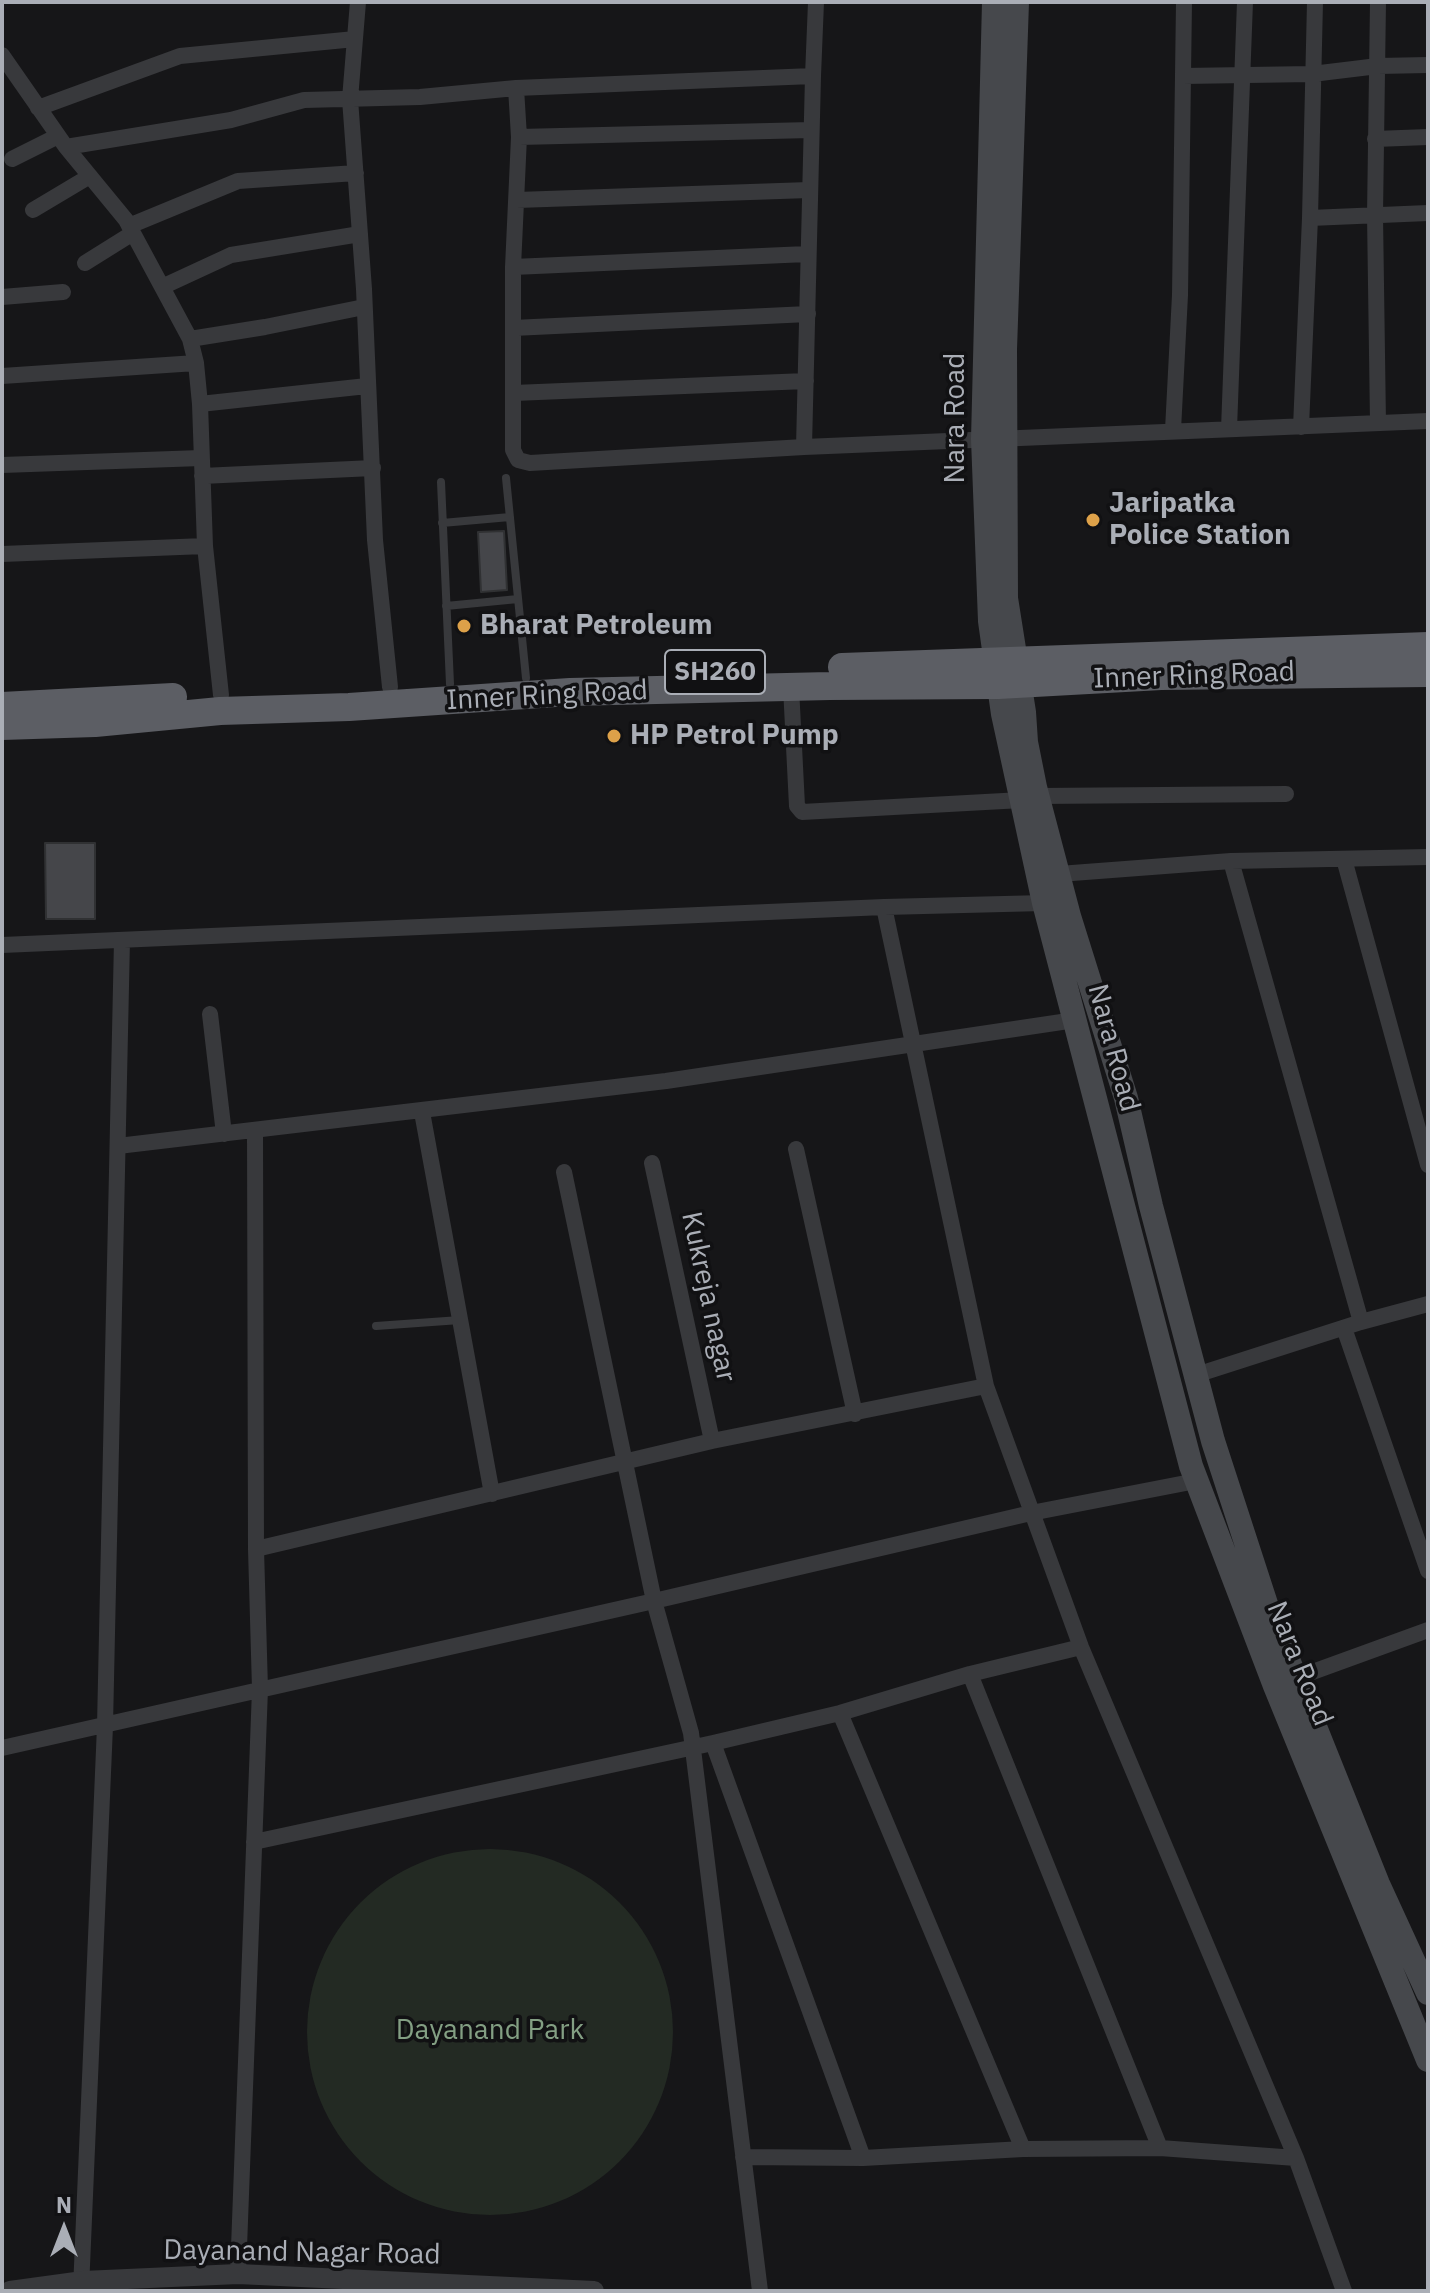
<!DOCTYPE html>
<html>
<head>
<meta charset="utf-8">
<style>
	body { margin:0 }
	#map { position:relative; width:1430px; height:2293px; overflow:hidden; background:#161618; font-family:"IBM Plex Sans",sans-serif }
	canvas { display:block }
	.frame { position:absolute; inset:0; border:4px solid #aaaeb6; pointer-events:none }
	.north { position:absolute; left:24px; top:2189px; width:80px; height:80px; -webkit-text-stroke:6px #111113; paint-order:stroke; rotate:0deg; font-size:22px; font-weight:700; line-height:32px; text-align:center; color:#aaaeb6 }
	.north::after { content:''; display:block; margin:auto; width:28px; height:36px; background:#aaaeb6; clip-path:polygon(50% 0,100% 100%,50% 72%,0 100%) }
</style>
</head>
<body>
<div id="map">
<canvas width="1430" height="2293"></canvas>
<div class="frame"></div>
<div class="north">N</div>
</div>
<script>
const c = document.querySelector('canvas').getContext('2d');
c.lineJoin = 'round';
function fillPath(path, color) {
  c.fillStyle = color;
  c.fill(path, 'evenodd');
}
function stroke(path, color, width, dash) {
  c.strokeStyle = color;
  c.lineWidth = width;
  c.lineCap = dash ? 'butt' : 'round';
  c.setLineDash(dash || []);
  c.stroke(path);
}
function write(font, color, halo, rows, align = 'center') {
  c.font = font + ' "IBM Plex Sans",sans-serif';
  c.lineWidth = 7;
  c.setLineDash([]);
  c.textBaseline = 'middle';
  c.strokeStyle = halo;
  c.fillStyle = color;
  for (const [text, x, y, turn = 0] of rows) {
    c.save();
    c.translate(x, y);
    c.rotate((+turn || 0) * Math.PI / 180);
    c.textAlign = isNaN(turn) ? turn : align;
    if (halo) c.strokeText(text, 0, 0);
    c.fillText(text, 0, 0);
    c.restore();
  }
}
const green = new Path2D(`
	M307 2032a183 183 0 1 1 366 0a183 183 0 1 1-366 0Z`);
const building = new Path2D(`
	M 504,531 L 507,590 L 481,592 L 478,532 Z
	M 45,843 L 95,843 L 95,919 L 46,919 Z`);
const service = new Path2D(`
	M 506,478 L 526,678
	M 441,482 L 450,684
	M 442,523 L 510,517
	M 446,606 L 518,599
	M 376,1326 L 460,1320`);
const minor = new Path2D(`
	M 358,2 L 350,99 L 364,289 L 375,540 L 390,687
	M 1378,2 L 1375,215 L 1378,423
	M 2,55 L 66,147 L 126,220 L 190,339 L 196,363 L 200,404 L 205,546
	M 813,76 L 816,2
	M 1183,76 L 1312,74 L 1378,66 L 1428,65
	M 38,108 L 180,56 L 355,39
	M 519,137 L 811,130
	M 1375,139 L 1428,137
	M 66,147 L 231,120 L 304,100 L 420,97 L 516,88
	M 12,159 L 58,136
	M 517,200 L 809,190
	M 33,210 L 90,176
	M 1310,218 L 1315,2
	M 129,226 L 238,181 L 356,173
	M 85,263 L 133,233
	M 513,267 L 807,254
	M 164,286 L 231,255 L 360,234
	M 2,297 L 63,292
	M 513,328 L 808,314
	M 190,339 L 265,327 L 364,307
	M 2,376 L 196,363
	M 514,393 L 806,381
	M 200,404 L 367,386
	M 1301,427 L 1310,218 L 1428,213
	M 1229,429 L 1245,2
	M 1173,430 L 1180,295 L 1184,2
	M 804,447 L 813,76 L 516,88 L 519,137 L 513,267 L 513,450 L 518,460 L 530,463 L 804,447 L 1428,421
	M 2,465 L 201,458
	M 202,476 L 373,468
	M 2,554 L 205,546 L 221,695
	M 791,687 L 797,806 L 802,812 L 1022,800
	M 1038,796 L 1286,794
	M 1344,859 L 1428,1165
	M 1231,861 L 1361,1322
	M 1059,874 L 1231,861 L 1428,857
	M 884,907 L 986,1386
	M 2,945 L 884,907 L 1044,903
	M 210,1014 L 224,1134
	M 422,1112 L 492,1494
	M 255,1131 L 256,1549
	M 118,1146 L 666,1081 L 1075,1020
	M 796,1149 L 855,1414
	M 652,1163 L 712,1441
	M 564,1172 L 654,1601 L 691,1733 L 760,2291
	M 1344,1328 L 1428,1571
	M 1196,1375 L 1361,1322 L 1428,1304
	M 970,1674 L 1160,2148
	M 1296,1678 L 1428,1630
	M 840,1713 L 1023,2149
	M 713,1743 L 863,2158
	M 2,1748 L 654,1601 L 1031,1513 L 1196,1481
	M 254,1842 L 713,1743 L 840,1713 L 970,1674 L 1081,1647
	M 743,2157 L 863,2158 L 1023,2149 L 1160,2148 L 1296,2158
	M 238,2274 L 260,1689 L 256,1549 L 712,1441 L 986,1386 L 1081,1647 L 1296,2158 L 1344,2291
	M 81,2289 L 105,1726 L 122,940`);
const tertiary = new Path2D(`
	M 10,2291 L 83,2281 L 238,2274 L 594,2291`);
const secondary = new Path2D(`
	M 994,2 L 983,439 L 990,621 L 1003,714 L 1044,903 L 1191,1466 L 1275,1686 L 1428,2060
	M 1017,2 L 1005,349 L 1006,598 L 1024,712 L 1026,742 L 1035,787 L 1069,916 L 1126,1098 L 1151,1206 L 1213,1441 L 1267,1607 L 1378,1884 L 1428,1993`);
const trunk = new Path2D(`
	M 842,667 L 1428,646
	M 2,706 L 173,697
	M 2,726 L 95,723 L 220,711 L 349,707 L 570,692 L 830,686 L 998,685 L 1161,676 L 1428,673`);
const markers = [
	[1093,520,8,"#dda149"],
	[464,626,8,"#dda149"],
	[614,736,8,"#dda149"]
];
const shields = [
	[715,672,100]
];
const shieldNames = [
	["SH260",715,672]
];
const streetNames = [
	["Nara Road",956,418,-90],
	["Inner Ring Road",1194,676,-2],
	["Inner Ring Road",547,696,-3],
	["Nara Road",1113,1048,75],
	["Kukreja nagar",708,1297,78],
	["Nara Road",1299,1664,68],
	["Dayanand Nagar Road",302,2253,1]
];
const poiNames = [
	["Jaripatka",1109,504],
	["Police Station",1109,536],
	["Bharat Petroleum",480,626],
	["HP Petrol Pump",630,736]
];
const parkNames = [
	["Dayanand Park",490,2031]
];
fillPath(green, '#232a23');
fillPath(building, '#45464a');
stroke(building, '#303133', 2);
stroke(service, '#38393c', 8);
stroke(minor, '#38393c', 16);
stroke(tertiary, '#38393c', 20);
stroke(secondary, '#46484c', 24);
stroke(trunk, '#5c5e64', 28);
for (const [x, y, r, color] of markers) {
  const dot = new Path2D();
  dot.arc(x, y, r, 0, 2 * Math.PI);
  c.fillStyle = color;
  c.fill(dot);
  stroke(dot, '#111113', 3);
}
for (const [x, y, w] of shields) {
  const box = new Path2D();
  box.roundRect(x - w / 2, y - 22, w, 44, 6);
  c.fillStyle = '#111113';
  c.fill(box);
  stroke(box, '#aaaeb6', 2);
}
write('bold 26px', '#aaaeb6', null, shieldNames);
write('28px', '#aaaeb6', '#111113', streetNames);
write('bold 28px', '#aaaeb6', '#111113', poiNames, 'left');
write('28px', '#839f83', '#111113', parkNames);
</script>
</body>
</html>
